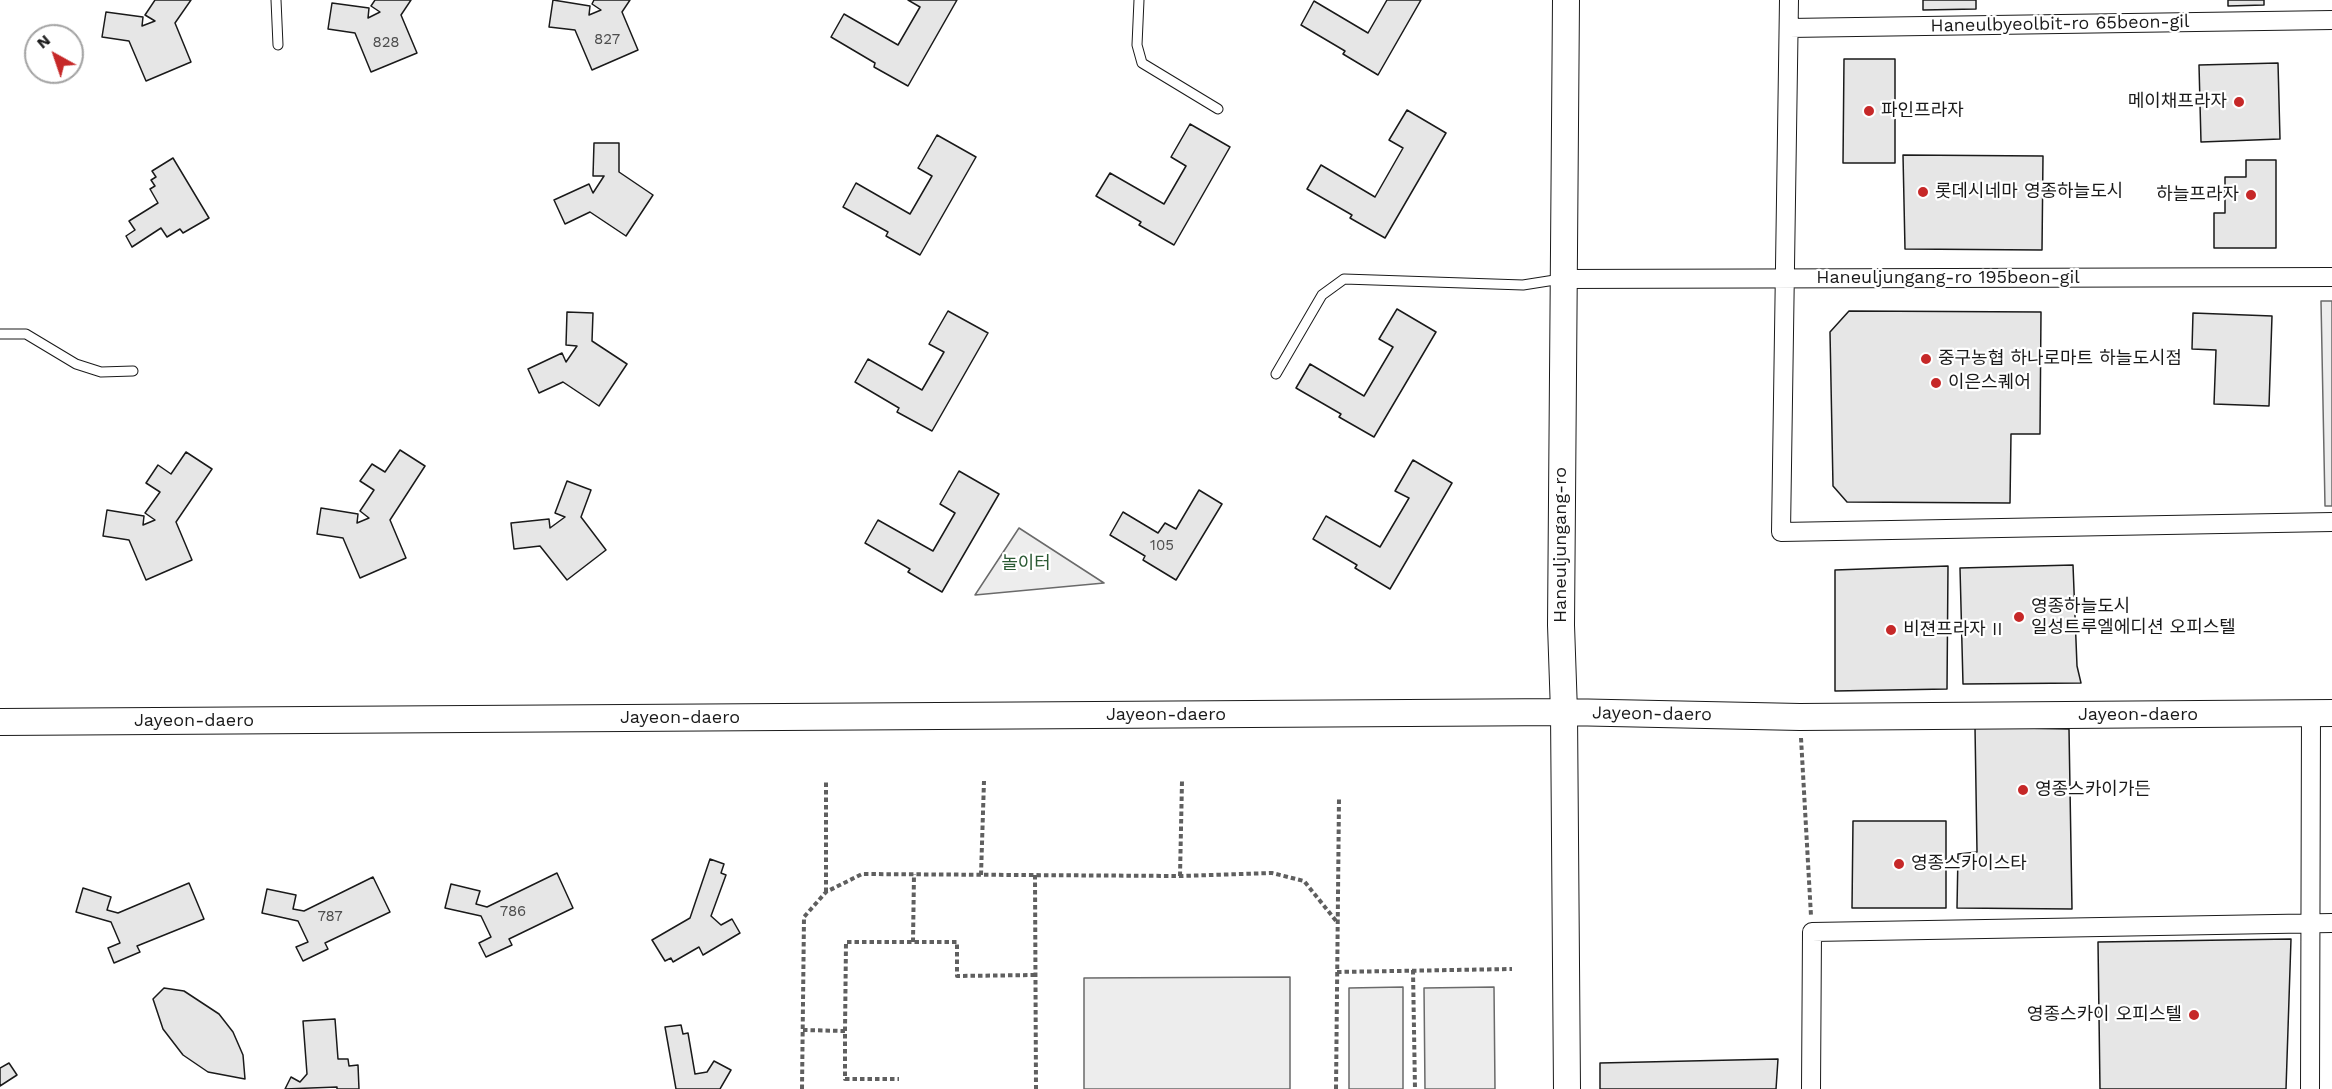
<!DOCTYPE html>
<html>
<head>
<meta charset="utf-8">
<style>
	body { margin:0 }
	#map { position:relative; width:2332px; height:1089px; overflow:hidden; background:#fff; font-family:"Work Sans",sans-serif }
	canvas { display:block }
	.north { position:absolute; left:24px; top:24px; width:60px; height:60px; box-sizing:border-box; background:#fff; border:2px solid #a3a3a3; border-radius:50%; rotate:320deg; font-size:16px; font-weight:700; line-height:24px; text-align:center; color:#1a1a1a }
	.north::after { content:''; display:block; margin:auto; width:21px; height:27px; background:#c62828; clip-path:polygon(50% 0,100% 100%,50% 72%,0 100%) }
</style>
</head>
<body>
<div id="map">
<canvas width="2332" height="1089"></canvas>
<div class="north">N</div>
</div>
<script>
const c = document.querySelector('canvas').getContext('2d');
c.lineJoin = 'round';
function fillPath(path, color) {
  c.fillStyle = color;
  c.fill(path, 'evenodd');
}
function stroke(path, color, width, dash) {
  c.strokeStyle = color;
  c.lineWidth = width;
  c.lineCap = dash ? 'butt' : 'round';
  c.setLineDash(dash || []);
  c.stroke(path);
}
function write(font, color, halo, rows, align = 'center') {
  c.font = font + ' "Work Sans","Noto Sans KR",sans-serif';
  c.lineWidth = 4.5;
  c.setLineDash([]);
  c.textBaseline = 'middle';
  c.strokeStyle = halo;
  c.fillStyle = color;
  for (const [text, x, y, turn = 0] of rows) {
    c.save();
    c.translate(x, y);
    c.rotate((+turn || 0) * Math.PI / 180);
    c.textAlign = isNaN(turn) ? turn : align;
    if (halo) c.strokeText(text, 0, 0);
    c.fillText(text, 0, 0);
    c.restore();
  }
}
const built = new Path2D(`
	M 2321,301 L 2332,301 L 2332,506 L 2325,506 Z
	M 1019,528 L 1104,583 L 975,595 Z
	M 1290,977 L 1290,1089 L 1084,1089 L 1084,978 Z
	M 1403,987 L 1403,1089 L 1349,1089 L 1349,988 Z
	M 1494,987 L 1495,1089 L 1425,1089 L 1424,988 Z`);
const building = new Path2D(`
	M 155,0 L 191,0 L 175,23 L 191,62 L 146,81 L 129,41 L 102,37 L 106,12 L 143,17 L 142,26 L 155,21 L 145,15 Z
	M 375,0 L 411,0 L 401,15 L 417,53 L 371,72 L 355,33 L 328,29 L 332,3 L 369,8 L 368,18 L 380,12 L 371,6 Z
	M 553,0 L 590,6 L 589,15 L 601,10 L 592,4 L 594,0 L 630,0 L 622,12 L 638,50 L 592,70 L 575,30 L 549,27 Z
	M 908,0 L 957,0 L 908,86 L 874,67 L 875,63 L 831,37 L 844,14 L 898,45 L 920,7 Z
	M 1387,0 L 1421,0 L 1378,75 L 1343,54 L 1345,51 L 1301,25 L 1314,1 L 1368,33 Z
	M 1923,0 L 1976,0 L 1976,9 L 1923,10 Z
	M 2228,0 L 2264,0 L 2264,5 L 2228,6 Z
	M 1844,59 L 1895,59 L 1895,163 L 1843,163 Z
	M 2278,63 L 2280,139 L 2201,142 L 2199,65 Z
	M 1407,110 L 1446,133 L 1385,238 L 1350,218 L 1352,215 L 1307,189 L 1321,165 L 1375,197 L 1403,148 L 1389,140 Z
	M 1190,124 L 1230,147 L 1174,245 L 1139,225 L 1141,222 L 1096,196 L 1110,173 L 1164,204 L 1186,166 L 1171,157 Z
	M 937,135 L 976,157 L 920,255 L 886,236 L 888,232 L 843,207 L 856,183 L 910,214 L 932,176 L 918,168 Z
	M 594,143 L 619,143 L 619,172 L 653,195 L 626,236 L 590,212 L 565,224 L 554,200 L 589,184 L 593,193 L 604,176 L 593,176 Z
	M 1903,155 L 2043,156 L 2042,250 L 1905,249 Z
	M 173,158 L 209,218 L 183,233 L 180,229 L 167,237 L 161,228 L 132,247 L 126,236 L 135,230 L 129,221 L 158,203 L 150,189 L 155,186 L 151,180 L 156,177 L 152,171 Z
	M 2246,160 L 2276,160 L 2276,248 L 2214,248 L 2214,213 L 2225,213 L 2225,177 L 2246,177 Z
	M 1397,309 L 1436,332 L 1374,437 L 1339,417 L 1341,414 L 1296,388 L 1310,364 L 1364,396 L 1393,347 L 1379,339 Z
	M 948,311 L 988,333 L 932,431 L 897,412 L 899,408 L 855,382 L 868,359 L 922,390 L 944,352 L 929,344 Z
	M 1849,311 L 2041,312 L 2040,434 L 2011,434 L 2010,503 L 1847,502 L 1833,486 L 1830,332 Z
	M 567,312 L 593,313 L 592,341 L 627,364 L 599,406 L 563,382 L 539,393 L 528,369 L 562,353 L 566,362 L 577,346 L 566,345 Z
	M 2193,313 L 2272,316 L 2269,406 L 2214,404 L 2216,350 L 2192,349 Z
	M 400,450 L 425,466 L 390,520 L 406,558 L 360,578 L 343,538 L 317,534 L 321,508 L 358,514 L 357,523 L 369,518 L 360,511 L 374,490 L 360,481 L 372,464 L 385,472 Z
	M 186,452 L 212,469 L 176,522 L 192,560 L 146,580 L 129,540 L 103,536 L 107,510 L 144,516 L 143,525 L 155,520 L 145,513 L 160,492 L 146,483 L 158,465 L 171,474 Z
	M 1413,460 L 1452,483 L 1390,589 L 1355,568 L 1357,565 L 1313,539 L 1326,516 L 1380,547 L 1409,498 L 1395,491 Z
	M 959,471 L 999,494 L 942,592 L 908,572 L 910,569 L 865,543 L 878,520 L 933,551 L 955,513 L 940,504 Z
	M 567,481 L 591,490 L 581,517 L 606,550 L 567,580 L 540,546 L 514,549 L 511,523 L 549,519 L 550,528 L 565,517 L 555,513 Z
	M 1199,490 L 1222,504 L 1176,580 L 1143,560 L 1145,556 L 1110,535 L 1123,512 L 1158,533 L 1165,523 L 1176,529 Z
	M 2073,565 L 2077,666 L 2081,683 L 1963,684 L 1960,568 Z
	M 1948,566 L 1947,689 L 1835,691 L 1835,570 Z
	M 1975,727 L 2069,729 L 2072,909 L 1957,908 L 1958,854 L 1977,852 Z
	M 1853,821 L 1946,821 L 1946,908 L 1852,908 Z
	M 710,859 L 724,864 L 721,873 L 726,875 L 711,916 L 721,925 L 732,919 L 740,933 L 703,955 L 699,947 L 673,962 L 671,958 L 665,961 L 652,940 L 690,918 Z
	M 557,873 L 573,908 L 509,939 L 512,945 L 486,957 L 479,943 L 491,937 L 481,916 L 445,908 L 451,884 L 480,891 L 476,904 L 487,907 Z
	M 373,877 L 390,912 L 325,943 L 328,949 L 303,961 L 296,947 L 308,942 L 298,921 L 262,913 L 267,889 L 296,895 L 293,909 L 304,911 Z
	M 189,883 L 204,919 L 137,946 L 140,952 L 114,963 L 108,948 L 120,943 L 111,922 L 76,912 L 83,888 L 111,897 L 107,910 L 118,913 Z
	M 2291,939 L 2286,1089 L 2100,1089 L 2098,942 Z
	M 164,988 L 184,991 L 219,1014 L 233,1032 L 243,1055 L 245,1079 L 208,1072 L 183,1055 L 163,1029 L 153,999 Z
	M 335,1019 L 338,1059 L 348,1059 L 349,1066 L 358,1065 L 359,1089 L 337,1089 L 337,1087 L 285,1089 L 291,1077 L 300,1082 L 307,1074 L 303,1021 Z
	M 681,1025 L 683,1034 L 688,1033 L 695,1074 L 707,1072 L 714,1061 L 731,1070 L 720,1089 L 676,1089 L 665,1027 Z
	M 1778,1059 L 1776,1089 L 1600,1089 L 1600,1063 Z
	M 9,1063 L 17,1075 L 0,1086 L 0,1068 Z`);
const path = new Path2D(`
	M 1801,738 L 1811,916
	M 981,875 L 984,781
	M 1035,875 L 1036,1089
	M 1180,876 L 1182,781
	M 826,892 L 826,781
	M 913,942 L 914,874
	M 1413,970 L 1415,1089
	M 1337,972 L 1512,969
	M 803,1030 L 845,1031 L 845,1079 L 899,1079
	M 845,1031 L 846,942 L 957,942 L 957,976 L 1035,975
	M 802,1089 L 804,917 L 826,892 L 862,874 L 1180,876 L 1272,873 L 1304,881 L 1337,922
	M 1336,1089 L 1339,798`);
const lane = new Path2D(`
	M 276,0 L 278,45
	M 1139,0 L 1137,45 L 1142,63 L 1218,109
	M 0,334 L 26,334 L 76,364 L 101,372 L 133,371
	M 1276,374 L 1322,295 L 1344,279 L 1523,285 L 1561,279`);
const street = new Path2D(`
	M 1789,0 L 1781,532 L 2332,522
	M 1789,28 L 2332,20
	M 1563,279 L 2332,277
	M 1811,1089 L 1812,932 L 2332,923
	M 2310,1089 L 2311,713`);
const secondary = new Path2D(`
	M 1566,0 L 1561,625 L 1564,712 L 1567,1089
	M 0,722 L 1564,712 L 1800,717 L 2332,713`);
const markers = [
	[2239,102,6,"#c62828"],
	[1869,111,6,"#c62828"],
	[1923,192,6,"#c62828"],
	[2251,195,6,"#c62828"],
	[1926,359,6,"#c62828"],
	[1936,383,6,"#c62828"],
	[2019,617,6,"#c62828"],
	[1891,630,6,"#c62828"],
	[2023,790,6,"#c62828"],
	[1899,864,6,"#c62828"],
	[2194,1015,6,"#c62828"]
];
const numberNames = [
	["827",607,40],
	["828",386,43],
	["105",1162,546],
	["786",513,912],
	["787",330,917]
];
const streetNames = [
	["Haneulbyeolbit-ro 65beon-gil",2060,24,-1],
	["Haneuljungang-ro 195beon-gil",1948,278],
	["Haneuljungang-ro",1561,545,-90],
	["Jayeon-daero",1652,714,1],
	["Jayeon-daero",1166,715],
	["Jayeon-daero",2138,715],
	["Jayeon-daero",680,718],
	["Jayeon-daero",194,721]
];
const poiNames = [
	["메이채프라자",2227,102,"right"],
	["파인프라자",1881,111],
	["롯데시네마 영종하늘도시",1935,192],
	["하늘프라자",2239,195,"right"],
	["중구농협 하나로마트 하늘도시점",1938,359],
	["이은스퀘어",1948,383],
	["영종하늘도시",2031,607],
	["일성트루엘에디션 오피스텔",2031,628],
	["비젼프라자 II",1903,630],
	["영종스카이가든",2035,790],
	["영종스카이스타",1911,864],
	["영종스카이 오피스텔",2182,1015,"right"]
];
const parkNames = [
	["놀이터",1026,564]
];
fillPath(built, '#ededed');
stroke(built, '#6a6a6a', 1.5);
fillPath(building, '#e6e6e6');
stroke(building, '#1a1a1a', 1.5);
stroke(lane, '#1a1a1a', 11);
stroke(street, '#1a1a1a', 20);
stroke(secondary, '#1a1a1a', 28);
stroke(path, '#5f5f5f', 4, [4.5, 3]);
stroke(lane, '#fff', 9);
stroke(street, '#fff', 18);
stroke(secondary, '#fff', 26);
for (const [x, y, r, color] of markers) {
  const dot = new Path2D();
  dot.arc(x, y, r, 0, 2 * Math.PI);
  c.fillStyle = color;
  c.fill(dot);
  stroke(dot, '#fff', 2);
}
write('15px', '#4d4d4d', null, numberNames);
write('18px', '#1a1a1a', '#fff', streetNames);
write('18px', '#1a1a1a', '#fff', poiNames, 'left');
write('18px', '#2b5a34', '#fff', parkNames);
</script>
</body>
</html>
